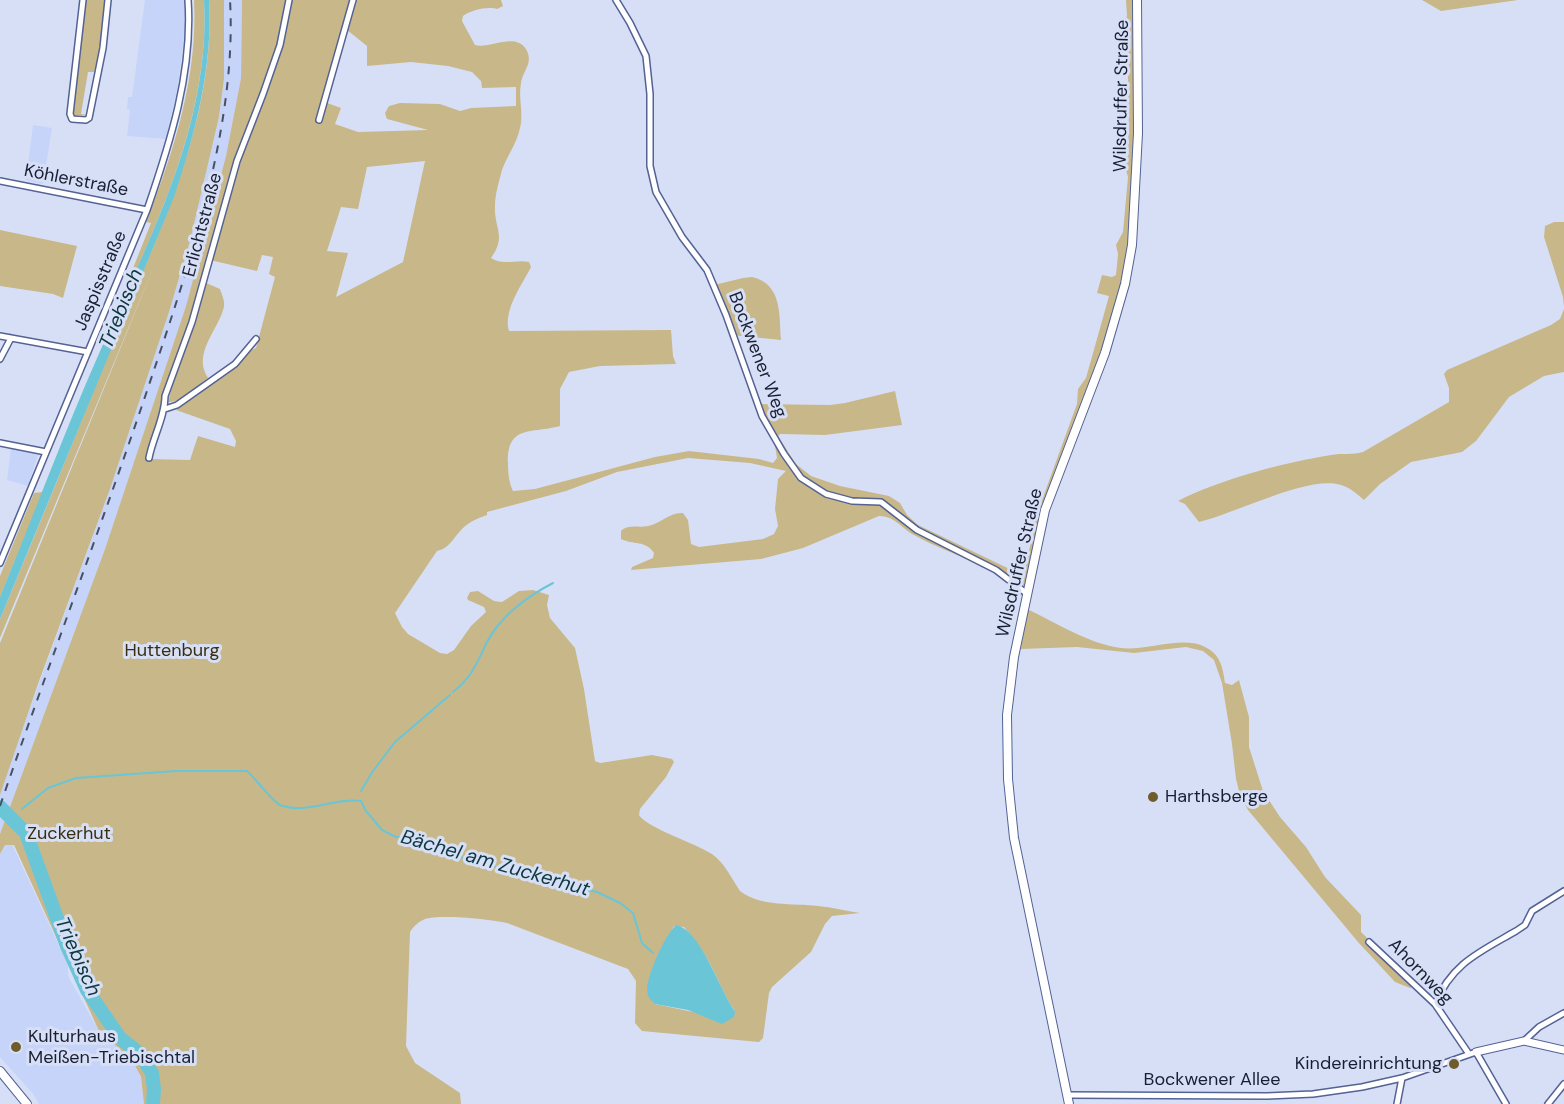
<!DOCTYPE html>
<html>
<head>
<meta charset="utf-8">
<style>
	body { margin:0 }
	canvas { display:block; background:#d7dff6 }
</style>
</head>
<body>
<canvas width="1564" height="1104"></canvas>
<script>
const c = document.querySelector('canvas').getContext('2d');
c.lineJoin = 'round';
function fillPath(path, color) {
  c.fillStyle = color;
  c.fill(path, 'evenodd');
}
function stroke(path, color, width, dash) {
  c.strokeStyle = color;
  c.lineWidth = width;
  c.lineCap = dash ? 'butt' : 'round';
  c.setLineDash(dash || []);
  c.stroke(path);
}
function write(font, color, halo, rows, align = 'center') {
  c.font = font + ' "DM Sans",sans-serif';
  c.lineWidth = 6;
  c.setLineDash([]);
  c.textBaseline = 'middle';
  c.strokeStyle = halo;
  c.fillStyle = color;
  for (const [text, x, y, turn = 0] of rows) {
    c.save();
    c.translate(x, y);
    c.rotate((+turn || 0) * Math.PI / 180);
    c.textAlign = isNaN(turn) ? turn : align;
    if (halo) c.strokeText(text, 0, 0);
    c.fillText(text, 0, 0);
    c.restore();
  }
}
const built = new Path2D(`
	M 145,0 L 185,0 L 185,2 L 186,20 L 178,85 L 166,139 L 127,136 L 130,110 L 127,109 L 128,97 L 132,97 Z
	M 224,0 L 242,0 L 241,78 L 226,156 L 186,306 L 105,549 L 0,834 L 0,795 L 2,785 L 110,489 L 169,312 L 190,241 L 219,117 L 224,79 Z
	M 33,125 L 52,128 L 43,184 L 26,180 Z
	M 11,448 L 38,455 L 28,486 L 7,480 Z
	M 12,844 L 68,965 L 68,976 L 99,1031 L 132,1060 L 141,1078 L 144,1104 L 39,1104 L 34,1095 L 0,1057 L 0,854 L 5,845 Z`);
const green = new Path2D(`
	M 85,0 L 106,0 L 100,51 L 94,72 L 88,72 L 81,114 L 87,115 L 73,115 L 71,113 Z
	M 194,0 L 204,0 C 210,108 163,211 120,307 L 120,301 L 151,223 L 146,222 C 174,152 198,76 194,0 Z
	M 209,0 L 224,0 L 224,79 L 219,117 L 190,241 L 169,312 L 110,489 L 38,684 L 0,795 L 0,643 L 156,261 L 0,638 L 0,619 C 39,526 77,432 115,338 C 159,232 216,117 209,0 Z
	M 242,0 L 501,0 L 503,6 L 497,9 C 488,6 471,10 463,16 L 462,21 L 475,45 C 490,49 515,32 526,49 C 534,63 523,70 521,83 C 518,98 524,114 520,128 C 517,143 507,156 502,170 C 499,182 495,194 495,206 C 494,229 507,236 491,258 C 503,266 516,259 529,262 L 531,267 C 522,285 503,310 509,331 L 671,330 L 673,356 L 676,364 L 600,366 L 569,372 L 560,389 L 560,426 C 532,434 507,424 508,463 C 508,472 509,483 513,491 L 535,489 L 655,457 L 689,451 L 759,459 L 773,463 L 777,458 C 775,438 766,422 757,404 L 830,405 L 845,403 L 895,391 L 902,425 L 825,435 L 780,434 L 778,436 L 796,464 L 811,476 L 840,486 L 889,496 L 900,503 L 907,515 L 918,525 L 1020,574 L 1024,572 L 1033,533 L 1032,521 L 1038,511 L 1077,404 L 1078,389 L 1086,378 L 1109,296 L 1097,293 L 1102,275 L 1112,277 L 1116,275 L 1118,254 L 1116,245 L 1123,232 L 1128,177 L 1123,160 L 1128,147 L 1129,110 L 1124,94 L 1128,82 L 1128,42 L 1124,25 L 1127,16 L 1126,0 L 1137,0 L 1134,211 L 1116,317 L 1055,481 L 1025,599 C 998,565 951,556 914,535 C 901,528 895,516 879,516 L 803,548 L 761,559 L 631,570 L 632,567 L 653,558 L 654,553 C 646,540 633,545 621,539 L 621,531 C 628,524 639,528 648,526 C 662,523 669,512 683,513 L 688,520 L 691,544 L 699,547 L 763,539 L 774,534 L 778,526 L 775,509 L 778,479 L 786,471 L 750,463 L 688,458 L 617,472 L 566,491 L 487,512 L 487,515 C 478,518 469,522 462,529 C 453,538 449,549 437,551 L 395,613 L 402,627 L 408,634 L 440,653 L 447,654 L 454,650 L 471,626 L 486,612 L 484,607 L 468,600 L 467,598 L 470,592 L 478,591 L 494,601 L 502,602 L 519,591 L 533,590 L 549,595 L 547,605 L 550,618 L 575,648 L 584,689 L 595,761 L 600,763 L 652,755 L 672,759 L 674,762 L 666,777 L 640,809 L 639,815 C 647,828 695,843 712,854 C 724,862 732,879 740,891 C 760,907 794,903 818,906 C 832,907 846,911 860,913 L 832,916 L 825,924 L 811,952 L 772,987 L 769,993 L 763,1038 L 759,1042 L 642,1031 L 635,1023 L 636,981 L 628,969 L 507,923 C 491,919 439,914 425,919 C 418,922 414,926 410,932 L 406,1046 L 415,1063 L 460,1093 L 461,1104 L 144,1104 L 141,1077 L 132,1060 L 99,1031 L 14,845 L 5,845 L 0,854 L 0,834 L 105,549 L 186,306 L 226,156 L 241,78 ZM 347,30 L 367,46 L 367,66 L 411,62 L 448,66 L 472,72 L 481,81 L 482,88 L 516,87 L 516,106 L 471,108 L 460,111 L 440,104 L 400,103 L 389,106 L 385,113 L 387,119 L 428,130 L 358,132 L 335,124 L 341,108 L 327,103 ZM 425,161 L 403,262 L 336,297 L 348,253 L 327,251 L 341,207 L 358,209 L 367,167 ZM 262,255 L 273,257 L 269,274 L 275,277 L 256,348 L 249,351 L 240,363 L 176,410 L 230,429 L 236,441 L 235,447 L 198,436 L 190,460 L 149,459 L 165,409 L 163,396 L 177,368 L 168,402 C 182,403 197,386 208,378 C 192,353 218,331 224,307 C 225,301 222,295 220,289 L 204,282 L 210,260 L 257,271 ZM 674,926 L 684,927 C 693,938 702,949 709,962 C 718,978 724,996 735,1011 L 698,1013 L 655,1004 L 657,957 Z
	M 1422,0 L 1518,0 L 1441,11 Z
	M 1554,222 L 1564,222 L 1564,306 L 1563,297 L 1544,237 L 1545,226 Z
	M 0,230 L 77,246 L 63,298 L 53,294 L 0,286 Z
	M 752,277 C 783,284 779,316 781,340 L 732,335 L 714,285 L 743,278 Z
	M 1564,309 L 1564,372 L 1544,376 L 1509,397 L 1476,441 L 1462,452 L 1411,462 L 1380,484 L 1364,500 C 1357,494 1351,488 1341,485 C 1308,475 1235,514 1199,522 L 1185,504 L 1178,501 C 1218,480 1286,462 1331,455 C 1342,453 1352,455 1363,452 L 1449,402 L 1449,388 L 1444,374 L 1447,370 L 1551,325 L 1560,319 Z
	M 43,492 L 0,597 L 0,576 L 34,493 Z
	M 1027,609 C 1057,623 1089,644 1121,648 C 1146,651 1181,636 1203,646 C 1220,653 1223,667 1225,683 L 1232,685 L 1239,680 L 1249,717 L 1249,747 L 1263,791 L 1280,817 L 1306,847 L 1325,877 L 1361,915 L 1361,932 L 1415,985 L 1410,988 L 1395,982 L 1358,942 L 1248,810 L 1240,795 L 1236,779 L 1232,744 L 1222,683 L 1214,660 L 1203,651 L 1186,647 L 1134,653 L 1077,647 L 1021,649 Z`);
const water = new Path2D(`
	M 204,0 L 209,0 C 213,67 195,134 174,197 L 0,619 L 0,597 C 34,514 65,430 101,349 C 149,239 211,124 204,0 Z
	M 676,925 C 701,930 720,991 735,1011 L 734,1017 L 722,1024 L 688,1010 L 655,1004 L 649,998 C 648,995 647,992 647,989 C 648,973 665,935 676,925 Z`);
const stream = new Path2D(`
	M 453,692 C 472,677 477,663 487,642 C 501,616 528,596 553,583
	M 361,791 L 373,771 L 395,742 L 450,695
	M 22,809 L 48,788 L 76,778 L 176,771 L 247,771 C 255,778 273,802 280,805 C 306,815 335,797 361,801 L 366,811 L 382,830 L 396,837 L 414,837 L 427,840 L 441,849 L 470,861 L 597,892 L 620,903 L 633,913 L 642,943 L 653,953
	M 153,1103 L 154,1104`);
const river = new Path2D(`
	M 0,807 L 26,833 L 67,946 L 87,990 L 120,1038 L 139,1053 L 152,1073 L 154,1089 L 153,1104`);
const minor = new Path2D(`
	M 83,0 L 70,114 L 72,119 L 86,120 L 89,118 L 103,48 L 108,0
	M 616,0 L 630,23 L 646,56 L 650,94 L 650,166 L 656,192 L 682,237 L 707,270 L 726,315 L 762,416 L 784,454 L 801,478 L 826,494 L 852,501 L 881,502 L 917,530 L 996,570 L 1026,593
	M 319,120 L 353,0
	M 0,181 L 147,210
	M 0,336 L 88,352
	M 0,359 L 11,338
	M 165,409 L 177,405 L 235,364 L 256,339
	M 0,443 L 46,452
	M 149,458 C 153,437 165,417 165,396 L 192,322 L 237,161 L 263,94 L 280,45 L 289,0
	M 0,563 L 147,210 C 170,143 193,72 188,0
	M 1369,942 L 1435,1004 L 1469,1054
	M 1435,1004 C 1452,963 1480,952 1516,931 L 1525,925 L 1532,911 L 1564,891
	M 1524,1041 L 1539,1027 L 1564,1013
	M 1067,1095 L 1267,1096 L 1313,1094 L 1362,1087 L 1402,1078 L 1476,1052 L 1506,1104
	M 1397,1104 L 1402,1078
	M 1548,1104 L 1564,1084`);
const tertiary = new Path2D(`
	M 1476,1052 L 1524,1041 L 1564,1050`);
const secondary = new Path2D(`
	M 0,1071 L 27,1104
	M 1069,1104 L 1014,838 L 1008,779 L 1007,715 L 1014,657 L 1045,510 L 1105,353 L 1125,284 L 1132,245 L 1138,133 L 1137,0`);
const rail = new Path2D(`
	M 0,806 C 50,660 105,517 154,370 C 192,257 237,120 230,0`);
const markers = [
	[1153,797,6,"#6e5d2b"],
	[16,1047,6,"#6e5d2b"],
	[1454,1064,6,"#6e5d2b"]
];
const streetNames = [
	["Wilsdruffer Straße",1122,96,-89],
	["Köhlerstraße",76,181,11],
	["Erlichtstraße",203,225,-75],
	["Jaspisstraße",101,281,-67],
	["Bockwener Weg",757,355,69],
	["Wilsdruffer Straße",1020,563,-77],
	["Ahornweg",1420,972,46],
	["Bockwener Allee",1212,1080]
];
const parkNames = [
	["Huttenburg",172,651],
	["Zuckerhut",69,834]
];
const poiNames = [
	["Harthsberge",1165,797],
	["Kulturhaus",28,1037],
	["Meißen-Triebischtal",28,1058],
	["Kindereinrichtung",1442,1064,"right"]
];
const waterNames = [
	["Triebisch",122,309,-68],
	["Bächel am Zuckerhut",495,864,16],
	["Triebisch",77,957,66]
];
fillPath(built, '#c7d4fa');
fillPath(green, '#c8b889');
fillPath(water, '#6ac5d6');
stroke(stream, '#6ac5d6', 2);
stroke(river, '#6ac5d6', 14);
stroke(minor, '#546294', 8);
stroke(tertiary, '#546294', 9);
stroke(secondary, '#546294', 10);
stroke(minor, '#fff', 5);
stroke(tertiary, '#fff', 7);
stroke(secondary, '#fff', 8);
stroke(rail, '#495064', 2, [8, 8]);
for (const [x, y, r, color] of markers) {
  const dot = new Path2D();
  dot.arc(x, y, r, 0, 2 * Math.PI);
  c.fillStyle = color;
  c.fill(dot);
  stroke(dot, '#d7dff6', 2);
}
write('18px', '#191f33', '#d7dff6', streetNames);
write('18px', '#382e0f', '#d7dff6', parkNames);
write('18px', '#191f33', '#d7dff6', poiNames, 'left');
write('italic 20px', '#0b383f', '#d7dff6', waterNames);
</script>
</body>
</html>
